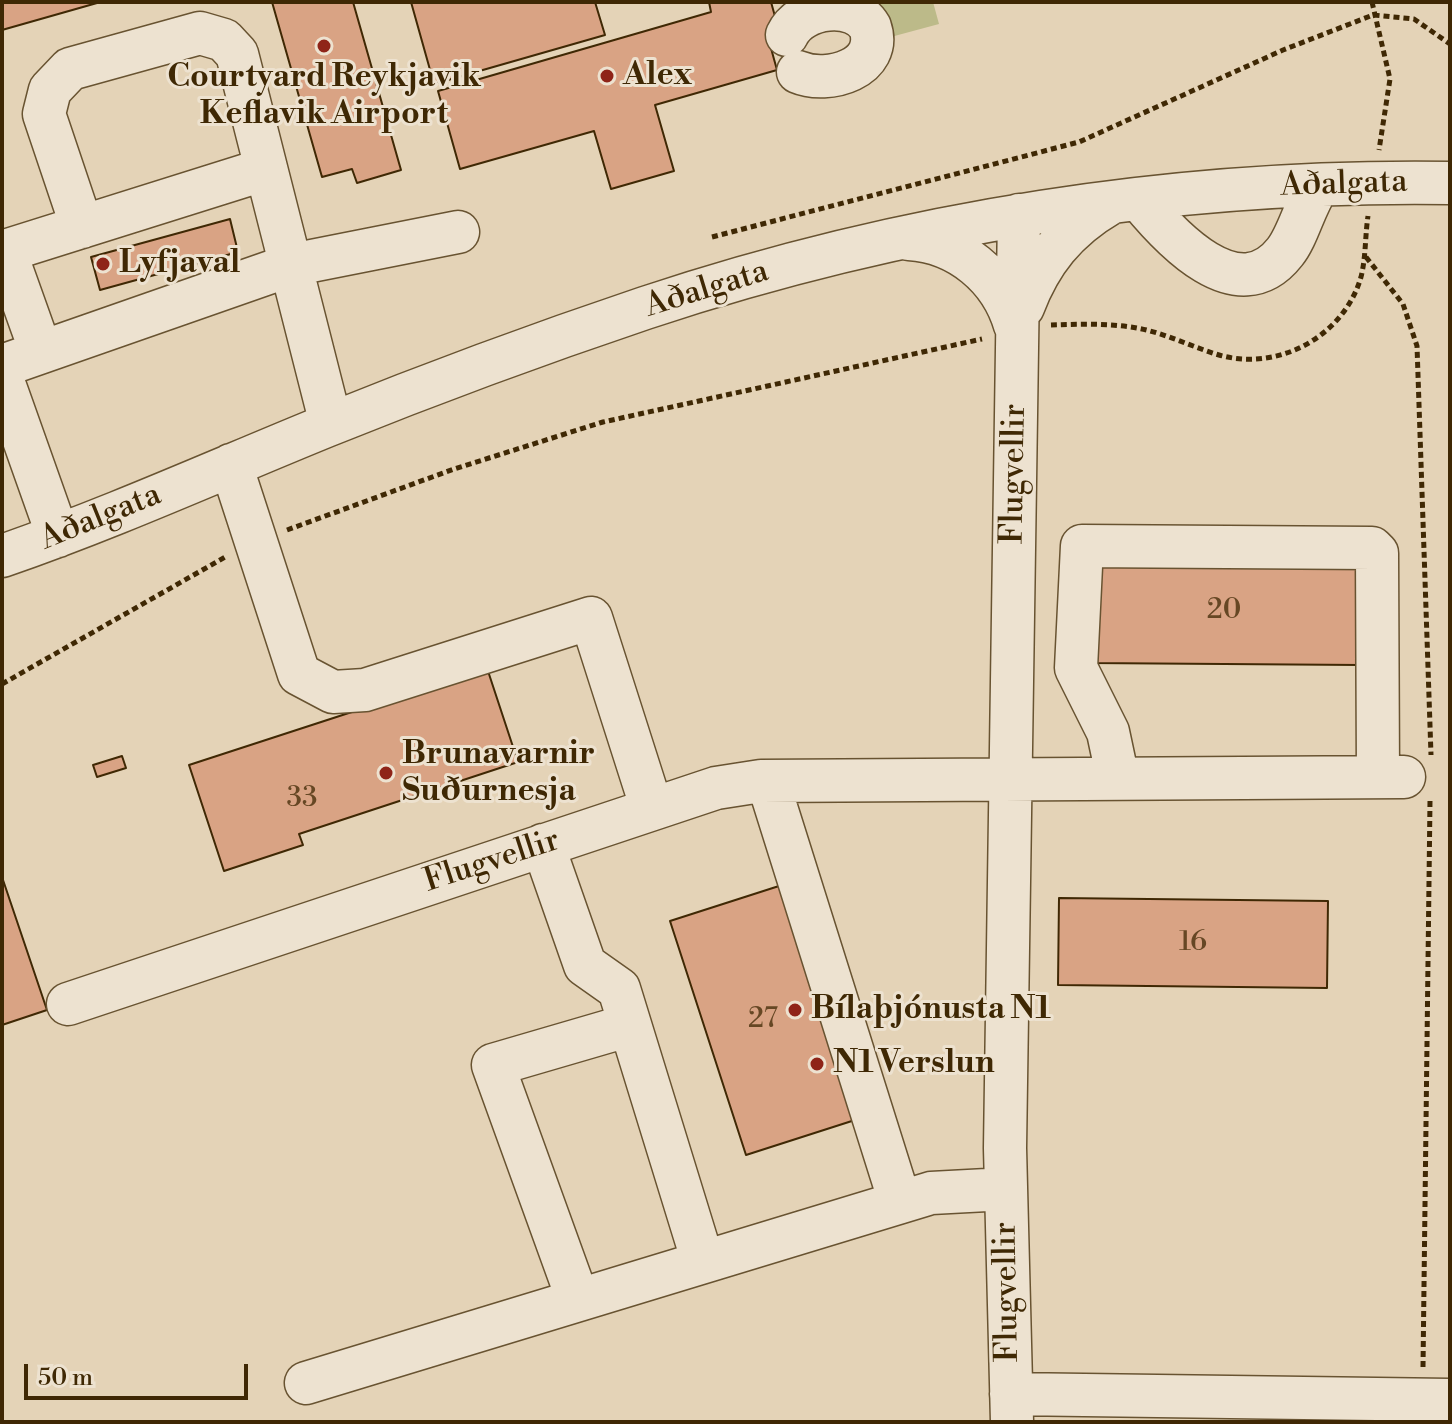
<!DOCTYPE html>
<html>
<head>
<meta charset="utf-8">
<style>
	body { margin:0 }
	#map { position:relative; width:1452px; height:1424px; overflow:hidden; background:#e4d3b7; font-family:"Libre Bodoni",serif }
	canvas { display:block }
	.frame { position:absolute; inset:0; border:4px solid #3f2804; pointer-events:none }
	.scale { position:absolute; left:24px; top:1364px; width:224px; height:36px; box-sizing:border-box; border:4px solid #3f2804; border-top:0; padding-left:10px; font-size:24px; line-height:28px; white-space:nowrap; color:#3f2804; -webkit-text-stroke:6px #ede2d0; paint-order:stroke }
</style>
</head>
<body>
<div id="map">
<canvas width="1452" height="1424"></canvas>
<div class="frame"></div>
<div class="scale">50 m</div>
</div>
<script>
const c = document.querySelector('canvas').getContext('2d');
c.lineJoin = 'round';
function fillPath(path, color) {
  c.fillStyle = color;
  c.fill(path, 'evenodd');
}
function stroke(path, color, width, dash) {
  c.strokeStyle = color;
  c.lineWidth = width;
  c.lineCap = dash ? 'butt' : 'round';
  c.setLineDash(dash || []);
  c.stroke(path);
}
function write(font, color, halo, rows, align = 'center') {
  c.font = font + ' "Libre Bodoni",serif';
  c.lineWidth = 6;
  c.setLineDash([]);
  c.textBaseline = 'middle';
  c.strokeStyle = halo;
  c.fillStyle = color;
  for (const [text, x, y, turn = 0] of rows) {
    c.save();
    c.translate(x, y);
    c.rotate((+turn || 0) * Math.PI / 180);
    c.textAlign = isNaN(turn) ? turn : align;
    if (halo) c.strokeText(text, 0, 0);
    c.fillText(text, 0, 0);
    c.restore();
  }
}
const green = new Path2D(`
	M 877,2 L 933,2 L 939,24 L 887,38 Z`);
const building = new Path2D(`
	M 2,2 L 96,2 L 97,3 L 2,30 Z
	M 272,2 L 353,2 L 401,170 L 357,183 L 352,169 L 322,177 Z
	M 411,2 L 595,2 L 605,35 L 434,84 Z
	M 709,2 L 771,2 L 781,38 L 769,41 L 777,70 L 655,105 L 674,171 L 611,189 L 594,131 L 460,169 L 438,91 L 711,12 Z
	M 230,219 L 238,252 L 100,290 L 91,257 Z
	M 1088,557 L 1360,558 L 1360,665 L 1088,663 Z
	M 487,668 L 518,762 L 299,834 L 303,845 L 224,871 L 189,765 Z
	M 122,756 L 126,768 L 97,777 L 93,765 Z
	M 2,877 L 47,1010 L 2,1025 Z
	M 779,886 L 855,1120 L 746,1155 L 670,921 Z
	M 1059,898 L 1328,901 L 1327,988 L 1058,985 Z`);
const path = new Path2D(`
	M 1372,2 L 1390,79 L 1379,150
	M 712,237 L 1079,142 L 1283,50 L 1373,15 L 1414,19 L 1450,44
	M 1366,257 L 1403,304 L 1417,346 L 1431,755
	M 1051,325 C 1079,324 1109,323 1137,328 C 1165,333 1192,347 1219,355 C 1279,372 1344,336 1361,277 C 1366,257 1365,236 1368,216
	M 287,530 L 454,469 L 603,422 L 982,339
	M 2,684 L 227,556
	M 1423,1367 L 1430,801`);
const minor = new Path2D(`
	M 787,35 C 801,5 855,0 870,27 C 884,68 828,85 798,72
	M 1139,199 C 1170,237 1238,312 1285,252 C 1298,236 1304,207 1318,186
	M 82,227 L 44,114 L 50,90 L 70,69 L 200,33 L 224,40 L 237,54 L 331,424
	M 909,239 C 959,242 1001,277 1015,325
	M 5,251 L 266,169
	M 2,252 L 5,251 L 41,352
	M 1023,307 C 1040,262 1066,229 1109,204
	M 2,366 L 291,265 L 458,232
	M 2,378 L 58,536
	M 231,465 L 299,674 L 333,692 L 365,690 L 591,618 L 652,809
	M 2,556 C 112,518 218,470 326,426 C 430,384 538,344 645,308 C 903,222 1178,179 1450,183
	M 1118,779 L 1108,732 L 1076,668 L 1082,546 L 1372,548 L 1377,553 L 1378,777
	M 768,782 L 900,1202
	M 543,845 L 585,965 L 619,989 L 703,1262
	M 68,1004 L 716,788 L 761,781 L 1404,777
	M 578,1300 L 493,1065 L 630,1025
	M 306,1383 L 931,1193 L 1006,1189
	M 1011,1394 L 1450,1400
	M 1012,1422 L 1005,1148 L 1019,215`);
const markers = [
	[324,46,8,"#8f2418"],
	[607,76,8,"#8f2418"],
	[103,264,8,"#8f2418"],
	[386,773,8,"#8f2418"],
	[795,1010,8,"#8f2418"],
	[817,1064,8,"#8f2418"]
];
const numberNames = [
	["20",1224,611],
	["33",302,799],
	["16",1193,943],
	["27",763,1020]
];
const poiNames = [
	["Alex",623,76],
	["Courtyard Reykjavik",324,78,"center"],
	["Keflavik Airport",324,115,"center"],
	["Lyfjaval",119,264],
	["Brunavarnir",402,755],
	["Suðurnesja",402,792],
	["Bílaþjónusta N1",811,1010],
	["N1 Verslun",833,1064]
];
const streetNames = [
	["Aðalgata",1344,185,-2],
	["Aðalgata",707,290,-17],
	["Flugvellir",1015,474,-89],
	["Aðalgata",101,518,-22],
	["Flugvellir",492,862,-18],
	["Flugvellir",1008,1292,-91]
];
fillPath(green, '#bcba89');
fillPath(building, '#d9a384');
stroke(building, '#3f2804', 2);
stroke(minor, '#685331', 45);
stroke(path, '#3f2804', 5, [6, 4]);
stroke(minor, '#ede2d0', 42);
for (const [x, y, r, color] of markers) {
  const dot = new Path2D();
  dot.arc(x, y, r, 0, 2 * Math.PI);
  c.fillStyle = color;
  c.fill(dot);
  stroke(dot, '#ede2d0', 3);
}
write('28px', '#664724', null, numberNames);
write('bold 32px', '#3f2804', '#ede2d0', poiNames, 'left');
write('32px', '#3f2804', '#ede2d0', streetNames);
</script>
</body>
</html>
